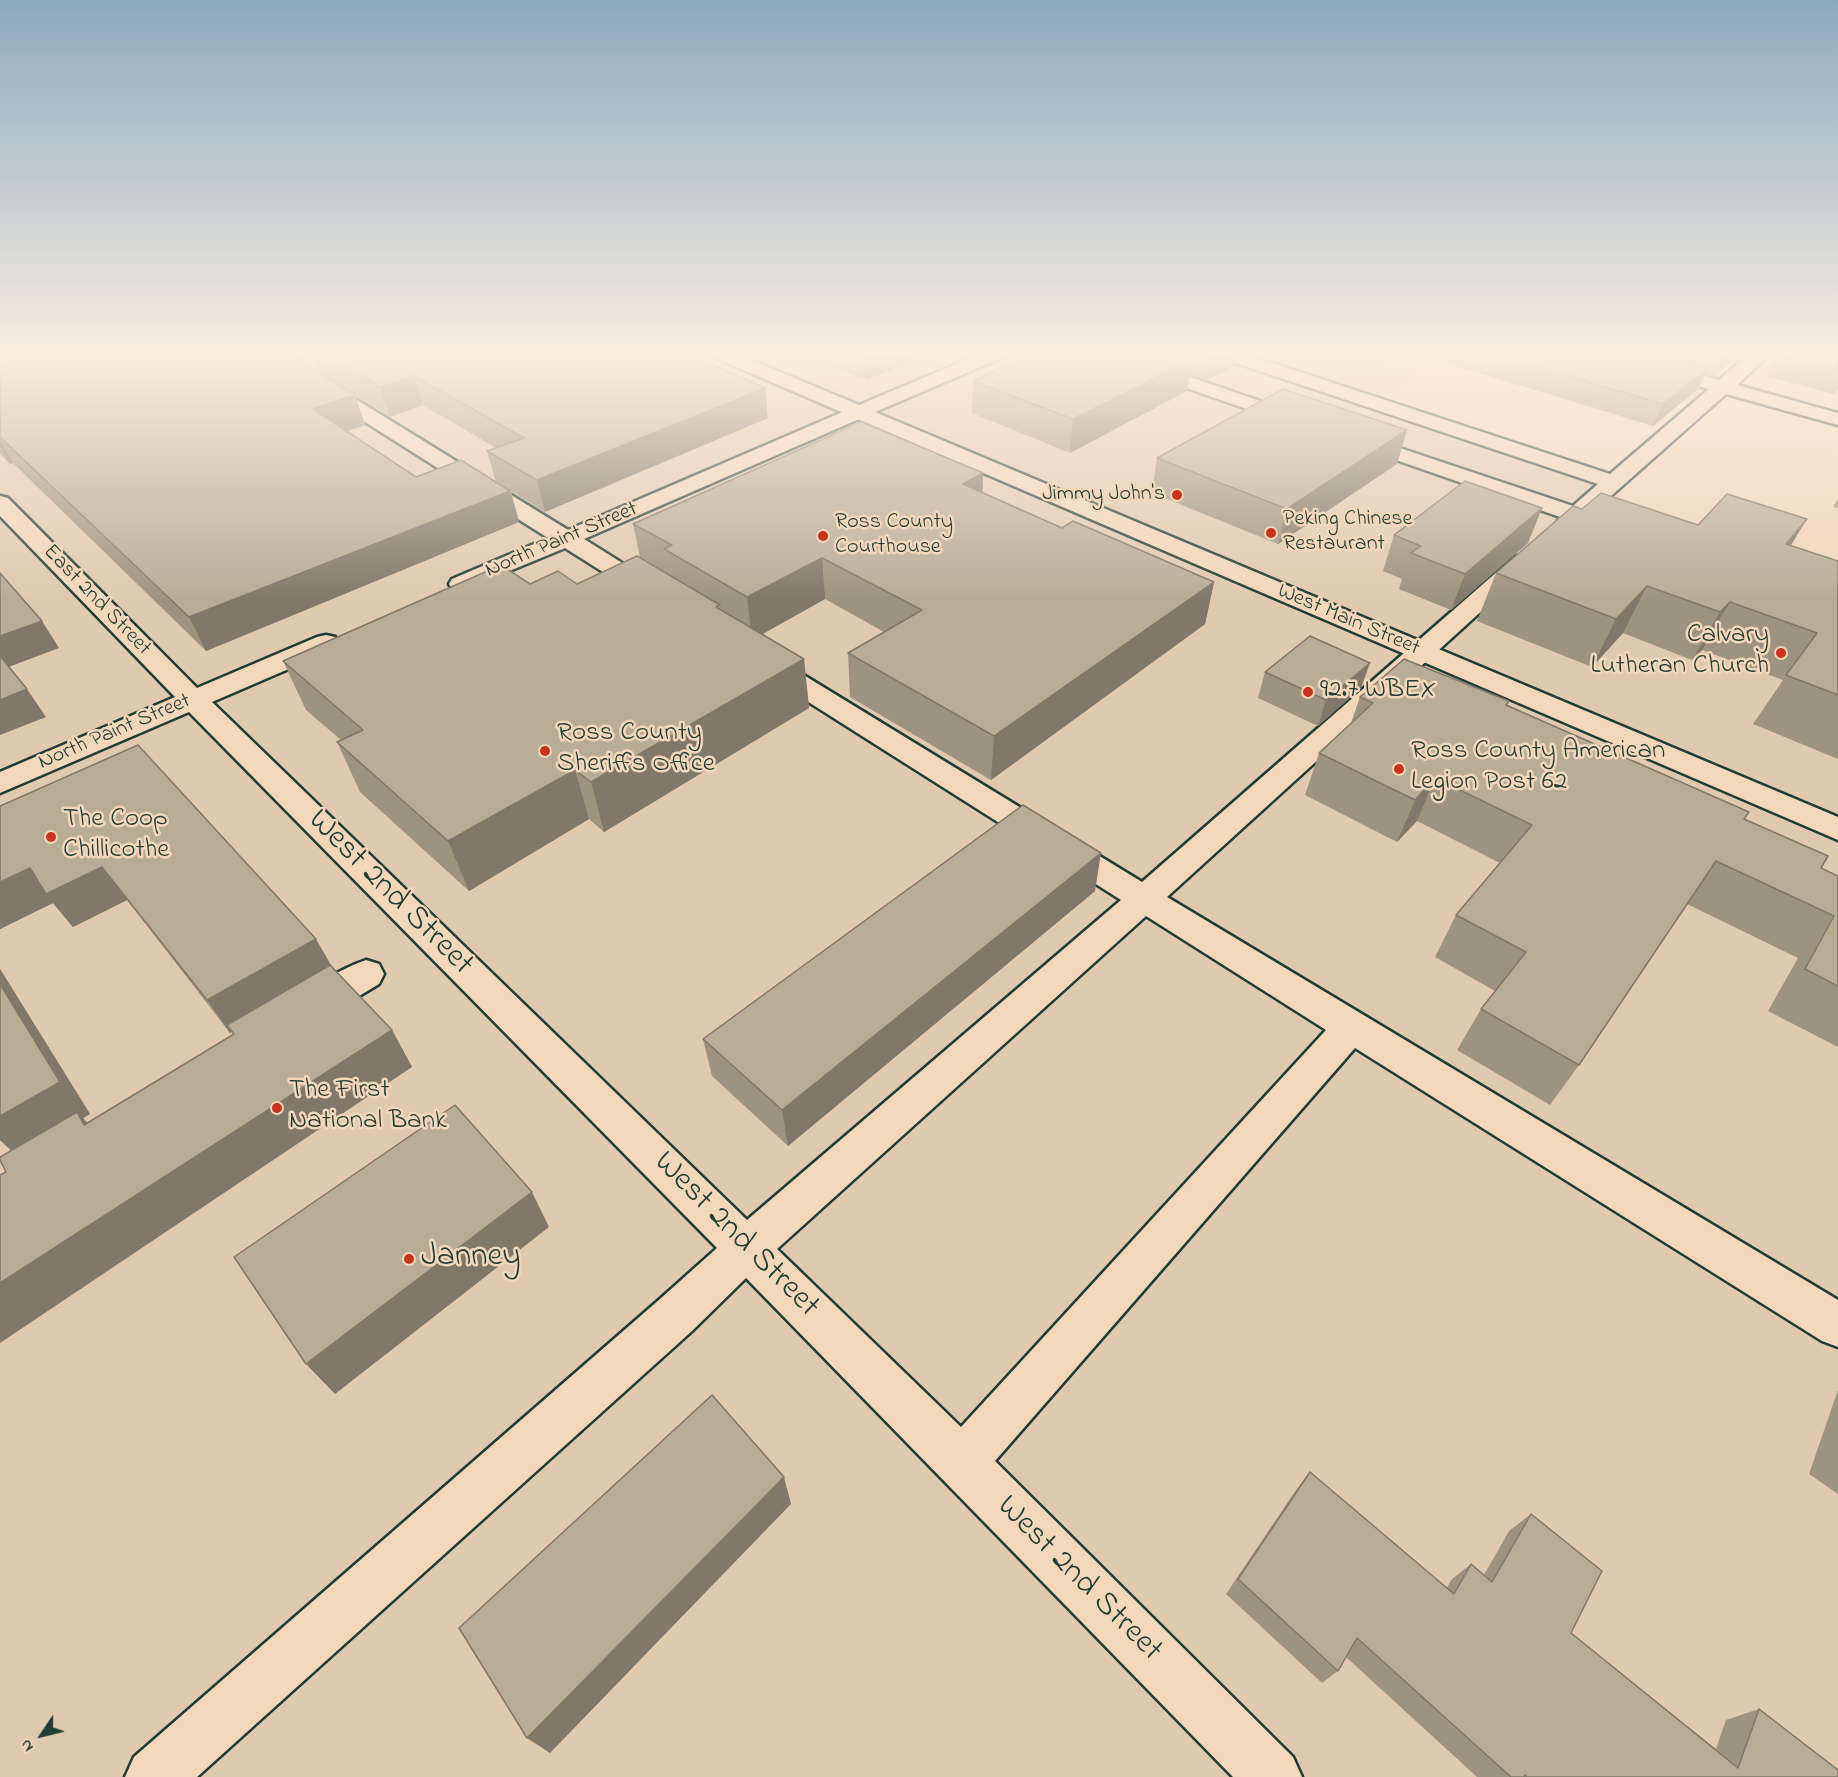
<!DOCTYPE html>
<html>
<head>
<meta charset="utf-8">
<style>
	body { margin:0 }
	#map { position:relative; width:1838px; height:1777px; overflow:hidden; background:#f2d7b9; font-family:"Indie Flower",sans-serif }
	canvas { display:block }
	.north { position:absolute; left:12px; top:1705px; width:60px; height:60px; -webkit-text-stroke:4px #f2d7b9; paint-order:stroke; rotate:235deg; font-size:16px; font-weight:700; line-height:24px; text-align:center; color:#1f3d34 }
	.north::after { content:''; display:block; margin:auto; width:21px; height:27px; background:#1f3d34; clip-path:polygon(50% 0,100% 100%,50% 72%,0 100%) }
</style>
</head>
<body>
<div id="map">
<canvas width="1838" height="1777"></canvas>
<div class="north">N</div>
</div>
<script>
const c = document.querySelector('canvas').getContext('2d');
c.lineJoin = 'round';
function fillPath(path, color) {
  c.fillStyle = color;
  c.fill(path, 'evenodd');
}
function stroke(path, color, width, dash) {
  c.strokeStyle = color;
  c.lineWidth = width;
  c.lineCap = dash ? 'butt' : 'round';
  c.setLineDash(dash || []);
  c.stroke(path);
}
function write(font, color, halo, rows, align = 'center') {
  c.font = font + ' "Indie Flower",sans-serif';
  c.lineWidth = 5;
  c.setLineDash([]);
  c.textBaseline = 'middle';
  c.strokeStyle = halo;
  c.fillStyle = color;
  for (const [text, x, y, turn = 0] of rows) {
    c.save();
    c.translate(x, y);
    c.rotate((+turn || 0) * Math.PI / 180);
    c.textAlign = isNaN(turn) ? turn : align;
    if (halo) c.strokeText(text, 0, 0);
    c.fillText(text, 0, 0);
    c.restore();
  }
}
const built = new Path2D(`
	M 0,352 L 1353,352 L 1419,372 L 1373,402 L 1613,482 L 1598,496 L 1838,575 L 1838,1777 L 0,1777 Z`);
const minor = new Path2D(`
	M 258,352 L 279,352 L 568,530 L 852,408 L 866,408 L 869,412 L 866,416 L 584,539 L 659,586 L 662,591 L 659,596 L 650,598 L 641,596 L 565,548 L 461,591 L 452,589 L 449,584 L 452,579 L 548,538 L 261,356 Z
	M 1091,352 L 1117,352 L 1304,416 L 1307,420 L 1304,424 L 1290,424 L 1094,356 Z
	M 1212,352 L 1239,352 L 1610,474 L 1709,389 L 1698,386 L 1696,382 L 1698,378 L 1705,376 L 1719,380 L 1752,352 L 1772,352 L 1737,385 L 1838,413 L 1838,425 L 1726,394 L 1576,527 L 1568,529 L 1560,527 L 1557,522 L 1560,517 L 1350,444 L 1347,440 L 1350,436 L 1357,434 L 1364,436 L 1573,506 L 1598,484 L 1215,356 Z
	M 0,496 L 8,498 L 197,688 L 317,637 L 326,635 L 335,637 L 339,643 L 335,649 L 212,702 L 747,1220 L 1121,900 L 761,672 L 757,666 L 761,660 L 770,658 L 779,660 L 1142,882 L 1514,557 L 1522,555 L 1530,557 L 1534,562 L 1530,567 L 1167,897 L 1838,1300 L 1838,1347 L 1822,1341 L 1355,1048 L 995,1461 L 1293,1757 L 1302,1777 L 1233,1777 L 746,1278 L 692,1331 L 197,1777 L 125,1777 L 134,1757 L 660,1299 L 717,1248 L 189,712 L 0,793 L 0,772 L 175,697 L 0,516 ZM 1146,916 L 1326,1030 L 961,1427 L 777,1249 Z
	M 366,960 L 379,964 L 384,974 L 379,984 L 324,1017 L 311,1021 L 298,1017 L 293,1007 C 303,988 346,967 366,960 Z`);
const major = new Path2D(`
	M 708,352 L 732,352 L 859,405 L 985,352 L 1009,352 L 1006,356 L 875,412 L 1838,817 L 1838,840 L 711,356 Z`);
const wall = new Path2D(`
	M 0,352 L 683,352 L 768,418 L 545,512 L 511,491 L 519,522 L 206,651 L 13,463 L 10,464 L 0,454 ZM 313,358 L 318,373 L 300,362 ZM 355,395 L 390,417 L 423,405 L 496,448 L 487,451 L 496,482 L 416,477 L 347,431 L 365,425 Z
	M 797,352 L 933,352 L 866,380 Z
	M 1038,352 L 1237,352 L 1235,366 L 1207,380 L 1190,374 L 1187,391 L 1070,453 L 972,413 L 973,381 Z
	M 1410,352 L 1743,352 L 1713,377 L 1705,375 L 1698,389 L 1653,426 Z
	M 1838,352 L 1838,390 L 1834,394 L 1766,376 L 1777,355 Z
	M 1407,430 L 1397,464 L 1278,544 L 1152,493 L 1157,458 Z
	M 983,493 L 1062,528 L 1214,582 L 1205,624 L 991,780 L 850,697 L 848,653 L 884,632 L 825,599 L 762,634 L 804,659 L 809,708 L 604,832 L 589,819 L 469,891 L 360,792 L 337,742 L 341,740 L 306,710 L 283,661 L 530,584 L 577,584 L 640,557 L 633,524 Z
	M 1838,499 L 1838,508 L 1833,507 Z
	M 1582,509 L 1698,525 L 1791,545 L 1838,561 L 1838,759 L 1753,724 L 1783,680 L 1702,650 L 1692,660 L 1623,633 L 1592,667 L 1477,621 L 1496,573 Z
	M 1394,535 L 1528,543 L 1451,610 L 1399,589 L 1402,579 L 1383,571 Z
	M 1265,672 L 1361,688 L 1318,726 L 1258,698 Z
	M 1360,697 L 1507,705 L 1744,819 L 1821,868 L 1838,876 L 1838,1047 L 1768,1011 L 1798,958 L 1687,904 L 1579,1065 L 1550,1105 L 1457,1050 L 1481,1009 L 1495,991 L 1435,957 L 1456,915 L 1500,863 L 1417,821 L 1397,842 L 1305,795 L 1319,753 L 1351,723 Z
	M 0,806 L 332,967 L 392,1030 L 412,1067 L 6,1172 L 11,1150 L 0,1140 L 0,969 L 90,1114 L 83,1118 L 87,1123 L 234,1035 L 232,1032 L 230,1033 L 127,900 L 73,927 L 53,903 L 0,929 Z
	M 1095,891 L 788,1146 L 712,1076 L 703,1039 Z
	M 1838,1390 L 1838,1494 L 1809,1474 Z
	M 1310,1472 L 1447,1588 L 1451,1580 L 1471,1564 L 1484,1575 L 1509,1531 L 1531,1514 L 1571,1633 L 1716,1749 L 1726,1720 L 1759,1709 L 1838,1777 L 1477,1777 L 1346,1657 L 1338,1671 L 1322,1683 L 1226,1594 L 1296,1490 Z`);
const shadedWall = new Path2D(`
	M 297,352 L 311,352 L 313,358 L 300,362 Z
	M 869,352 L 933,352 L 866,380 L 865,354 Z
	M 1224,352 L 1237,352 L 1235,366 L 1207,380 L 1211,359 Z
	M 1728,352 L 1743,352 L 1713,377 L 1723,356 Z
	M 1193,359 L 1187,391 L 1070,453 L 1073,419 Z
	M 1708,368 L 1698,389 L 1653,426 L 1663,404 Z
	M 414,376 L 423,405 L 390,417 L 380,387 Z
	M 765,388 L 768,418 L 545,512 L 537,480 Z
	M 355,395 L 365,425 L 325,439 L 313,409 Z
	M 1407,430 L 1397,464 L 1278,544 L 1287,509 Z
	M 0,441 L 13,463 L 10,464 L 0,447 Z
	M 983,473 L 982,513 L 963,484 Z
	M 510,491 L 519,522 L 206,651 L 189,617 Z
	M 1542,508 L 1528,543 L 1451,610 L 1465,574 Z
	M 1807,519 L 1779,565 L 1786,544 Z
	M 822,558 L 825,599 L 752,640 L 747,597 Z
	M 1214,582 L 1205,624 L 991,780 L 994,736 Z
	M 1647,586 L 1623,633 L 1592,667 L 1616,619 Z
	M 1730,602 L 1702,650 L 1692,660 L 1720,612 Z
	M 42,621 L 59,648 L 6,668 L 0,659 L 0,636 Z
	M 804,659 L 809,708 L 604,832 L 591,782 Z
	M 1370,663 L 1361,688 L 1318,726 L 1326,700 Z
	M 27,689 L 46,717 L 0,735 L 0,700 Z
	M 575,770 L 589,819 L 469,891 L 448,841 Z
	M 1435,778 L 1417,821 L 1397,842 L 1415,800 Z
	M 1101,853 L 1095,891 L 788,1146 L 782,1110 Z
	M 102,867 L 127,900 L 73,927 L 53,903 L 0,929 L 0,882 L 30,868 Z
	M 316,939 L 335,972 L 230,1033 L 207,1000 Z
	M 0,969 L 90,1114 L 83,1118 L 111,1148 L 17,1156 L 0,1140 Z
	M 392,1030 L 412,1067 L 0,1343 L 0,1283 Z
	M 532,1192 L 549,1227 L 335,1394 L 306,1364 Z
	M 784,1477 L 791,1504 L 550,1753 L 527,1738 Z`);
const building = new Path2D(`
	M 0,352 L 284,352 L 355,395 L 313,409 L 416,477 L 461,460 L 510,491 L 189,617 L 0,437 Z
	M 321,352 L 683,352 L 765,388 L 537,480 L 487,451 L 524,438 L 414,376 L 380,387 Z
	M 1038,352 L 1172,352 L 1193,359 L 1073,419 L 973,381 Z
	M 1190,352 L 1224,352 L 1211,359 Z
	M 1487,352 L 1649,352 L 1708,368 L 1663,404 Z
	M 1708,352 L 1728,352 L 1723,356 Z
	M 1780,352 L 1838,352 L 1838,370 L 1777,355 Z
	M 1283,389 L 1407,430 L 1287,509 L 1157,458 Z
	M 861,422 L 983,473 L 963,484 L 1062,528 L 1073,521 L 1214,582 L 994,736 L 848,653 L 922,610 L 822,558 L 747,597 L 664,549 L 672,545 L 633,524 Z
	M 1465,481 L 1542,508 L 1465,574 L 1411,553 L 1421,546 L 1394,535 Z
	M 1601,493 L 1698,525 L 1727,494 L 1807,519 L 1786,544 L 1838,561 L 1838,695 L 1786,675 L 1817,633 L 1730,602 L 1720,612 L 1647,586 L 1616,619 L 1496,573 L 1573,506 L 1582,509 Z
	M 637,556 L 720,605 L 716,607 L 804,659 L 591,782 L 575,770 L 448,841 L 337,742 L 363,730 L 283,661 L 501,565 L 530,584 L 558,571 L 577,584 Z
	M 0,573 L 42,621 L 0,636 Z
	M 1310,636 L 1370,663 L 1326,700 L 1265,672 Z
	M 0,656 L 27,689 L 0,700 Z
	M 1404,659 L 1509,701 L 1506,705 L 1749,812 L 1744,819 L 1828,856 L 1821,868 L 1838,876 L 1838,986 L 1805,969 L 1834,916 L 1716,861 L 1579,1065 L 1481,1009 L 1526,952 L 1456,915 L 1532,825 L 1435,778 L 1415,800 L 1319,753 L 1373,703 L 1360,697 Z
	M 138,745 L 316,939 L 207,1000 L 102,867 L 46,894 L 30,868 L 0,882 L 0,806 Z
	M 1023,805 L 1101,853 L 782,1110 L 703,1039 Z
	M 330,965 L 392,1030 L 0,1283 L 0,1175 L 6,1172 L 0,1160 L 0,1157 L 77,1112 L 84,1125 L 234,1034 L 227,1025 Z
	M 0,984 L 60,1082 L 0,1116 Z
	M 455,1105 L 532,1192 L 306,1364 L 234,1257 Z
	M 712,1395 L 784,1477 L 527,1738 L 459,1628 Z
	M 1310,1472 L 1454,1594 L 1471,1564 L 1492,1582 L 1531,1514 L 1602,1571 L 1571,1633 L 1738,1768 L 1759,1709 L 1838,1770 L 1838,1777 L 1527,1777 L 1525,1775 L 1524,1777 L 1511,1777 L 1357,1638 L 1338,1671 L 1238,1579 Z`);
const markers = [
	[1177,495,6,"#c8321e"],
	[1271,533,6,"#c8321e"],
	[823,536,6,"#c8321e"],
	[1781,653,6,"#c8321e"],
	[1308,692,6,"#c8321e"],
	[545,751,6,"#c8321e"],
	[1399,769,6,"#c8321e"],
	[51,837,6,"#c8321e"],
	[277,1108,6,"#c8321e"],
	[409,1259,6,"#c8321e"]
];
const farPoinames = [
	["Jimmy John's",1165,495,"right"],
	["Peking Chinese",1283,520],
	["Restaurant",1283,545],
	["Ross County",835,523],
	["Courthouse",835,548]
];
const farStreetnames = [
	["North Paint Street",562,541,-23],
	["East 2nd Street",96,601,46],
	["West Main Street",1348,621,23],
	["North Paint Street",115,733,-23]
];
const poiNames = [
	["Calvary",1769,637,"right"],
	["Lutheran Church",1769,668,"right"],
	["92.7 WBEX",1320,692],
	["Ross County",557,735],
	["Sheriffs Office",557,766],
	["Ross County American",1411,753],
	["Legion Post 62",1411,784],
	["The Coop",63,821],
	["Chillicothe",63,852],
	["The First",289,1092],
	["National Bank",289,1123]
];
const nearStreetnames = [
	["West 2nd Street",389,894,45],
	["West 2nd Street",735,1236,45],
	["West 2nd Street",1078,1580,45]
];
const nearPoinames = [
	["Janney",421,1259]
];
fillPath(built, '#e0caae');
stroke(minor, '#1f3d34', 5);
stroke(major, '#1f3d34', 5);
fillPath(minor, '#f2d7b9');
fillPath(major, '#f2d7b9');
fillPath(wall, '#9d947f');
fillPath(shadedWall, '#807868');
fillPath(building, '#b7ac94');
stroke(building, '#807868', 1.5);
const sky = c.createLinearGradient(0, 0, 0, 601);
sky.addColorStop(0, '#8baac0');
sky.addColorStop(0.59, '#f9ede0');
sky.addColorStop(1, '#f9ede000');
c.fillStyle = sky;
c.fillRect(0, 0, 1838, 601);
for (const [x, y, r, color] of markers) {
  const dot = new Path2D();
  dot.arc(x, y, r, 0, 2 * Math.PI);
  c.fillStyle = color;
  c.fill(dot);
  stroke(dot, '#f2d7b9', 2);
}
write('22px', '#1f3d34', '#f2d7b9', farPoinames, 'left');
write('22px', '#1f3d34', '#f2d7b9', farStreetnames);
write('27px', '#1f3d34', '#f2d7b9', poiNames, 'left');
write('33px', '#1f3d34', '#f2d7b9', nearStreetnames);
write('33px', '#1f3d34', '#f2d7b9', nearPoinames, 'left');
</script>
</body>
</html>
